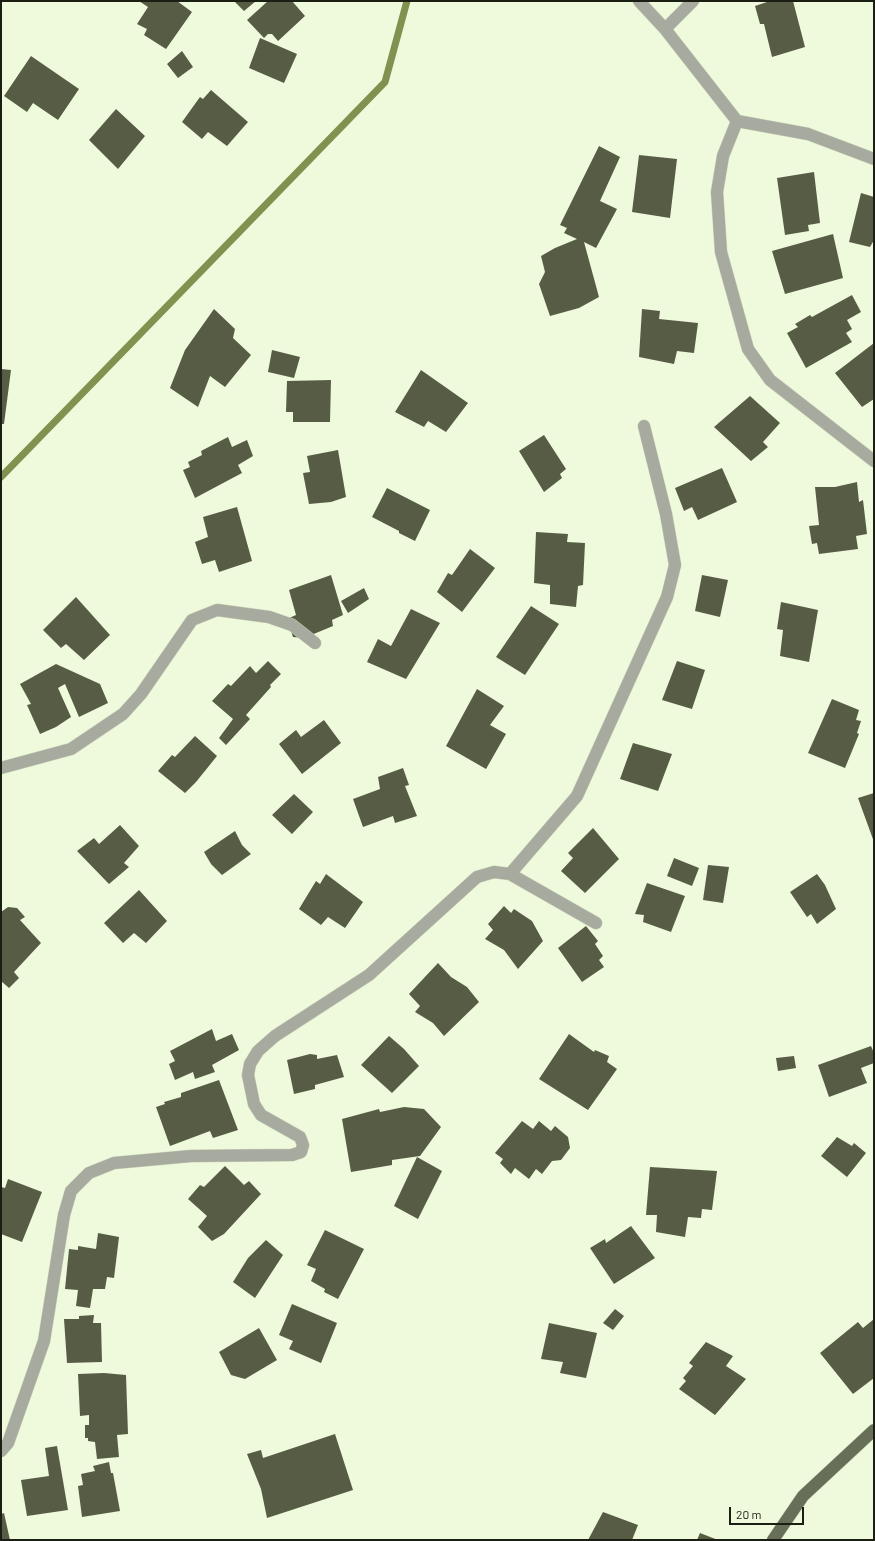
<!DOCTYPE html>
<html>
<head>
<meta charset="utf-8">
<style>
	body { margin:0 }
	#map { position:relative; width:875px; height:1541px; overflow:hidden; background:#eff9db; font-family:Barlow,sans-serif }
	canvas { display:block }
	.frame { position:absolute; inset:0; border:2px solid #1b1e13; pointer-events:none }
	.scale { position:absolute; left:729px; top:1507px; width:75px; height:18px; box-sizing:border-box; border:2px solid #1b1e13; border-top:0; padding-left:5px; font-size:12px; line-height:14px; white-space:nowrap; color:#1b1e13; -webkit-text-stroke:3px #eff9db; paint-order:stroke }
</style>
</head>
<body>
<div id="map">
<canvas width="875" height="1541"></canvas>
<div class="frame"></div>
<div class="scale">20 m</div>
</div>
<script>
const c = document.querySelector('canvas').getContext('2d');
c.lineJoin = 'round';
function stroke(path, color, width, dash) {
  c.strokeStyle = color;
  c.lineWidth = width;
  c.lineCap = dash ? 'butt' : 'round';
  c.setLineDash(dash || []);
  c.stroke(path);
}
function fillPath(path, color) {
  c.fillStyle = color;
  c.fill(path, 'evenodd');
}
const stream = new Path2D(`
	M 1,477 L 385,82 L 407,1`);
const building = new Path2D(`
	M 139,1 L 177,1 L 192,12 L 166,49 L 144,35 L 147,29 L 137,24 L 148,7 Z
	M 234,1 L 256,1 L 244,11 Z
	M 268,1 L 292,1 L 305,16 L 278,41 L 272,34 L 268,34 L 264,38 L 247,20 Z
	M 770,1 L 793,1 L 805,47 L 772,57 L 764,24 L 760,24 L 755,6 Z
	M 260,38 L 297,54 L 284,83 L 249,68 Z
	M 182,51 L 193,67 L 178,78 L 167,64 Z
	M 31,56 L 79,89 L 58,120 L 33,103 L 27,112 L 4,96 Z
	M 211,90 L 248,122 L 227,146 L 208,132 L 202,139 L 182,122 L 200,97 L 203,99 Z
	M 116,109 L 145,136 L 118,169 L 89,140 Z
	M 599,146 L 620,157 L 600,201 L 617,209 L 596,248 L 584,242 L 599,297 L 579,308 L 550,316 L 539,284 L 545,272 L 541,256 L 555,248 L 577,239 L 564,233 L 567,228 L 560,225 Z
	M 639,155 L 677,159 L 670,218 L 632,212 Z
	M 814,172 L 820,223 L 808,225 L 809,231 L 785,235 L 777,178 Z
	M 861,193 L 874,197 L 874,240 L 870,247 L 849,242 Z
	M 833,234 L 843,278 L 785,294 L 772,251 Z
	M 852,295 L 861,312 L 847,320 L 852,329 L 846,333 L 852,342 L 806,368 L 787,333 L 798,327 L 795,324 L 810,315 L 812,317 Z
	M 214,309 L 235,329 L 233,338 L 251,355 L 225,387 L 210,376 L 198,407 L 170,388 L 185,350 Z
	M 642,309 L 660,311 L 659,319 L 698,323 L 694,353 L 677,351 L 674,364 L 639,357 Z
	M 874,343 L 874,399 L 862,407 L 835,373 Z
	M 272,350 L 300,357 L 294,378 L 268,372 Z
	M 1,369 L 11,370 L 4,424 L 1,424 Z
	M 421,370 L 468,403 L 446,432 L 428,421 L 424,427 L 395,412 Z
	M 331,380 L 330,422 L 293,422 L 293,412 L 286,412 L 287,381 Z
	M 750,396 L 780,423 L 763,442 L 768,447 L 751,461 L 714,427 Z
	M 544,435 L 566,469 L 560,474 L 562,478 L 544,492 L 519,451 Z
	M 228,437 L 232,447 L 247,440 L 253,456 L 238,465 L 242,473 L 195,498 L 183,470 L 190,467 L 188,462 L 202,455 L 201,451 Z
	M 338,450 L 346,497 L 331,502 L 309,504 L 303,473 L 310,472 L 307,456 Z
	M 722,468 L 737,502 L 698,520 L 692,507 L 684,511 L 675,488 Z
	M 857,482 L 859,502 L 863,500 L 867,534 L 856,536 L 858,549 L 819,554 L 817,543 L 812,544 L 809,526 L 819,525 L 815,487 L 835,487 Z
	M 387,488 L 430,510 L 415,541 L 399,533 L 399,531 L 372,517 Z
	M 237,507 L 252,561 L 219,572 L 215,560 L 202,564 L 195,542 L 208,537 L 203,517 Z
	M 536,532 L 568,534 L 567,542 L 585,543 L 583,585 L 578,586 L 576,607 L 550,604 L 550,585 L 534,583 Z
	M 470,549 L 495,568 L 462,612 L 437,592 L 448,573 L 452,575 Z
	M 331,575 L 343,615 L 332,620 L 333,626 L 304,638 L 293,637 L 287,619 L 296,615 L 289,590 Z
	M 702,575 L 728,580 L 720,617 L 695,611 Z
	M 364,588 L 369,599 L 348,613 L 341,601 Z
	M 76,597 L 110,635 L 84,660 L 66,644 L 61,648 L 43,630 Z
	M 781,602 L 818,610 L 809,662 L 780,656 L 783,630 L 777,629 Z
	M 531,606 L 559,624 L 525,675 L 496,657 Z
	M 411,609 L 440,623 L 406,679 L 367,662 L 378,639 L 391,646 Z
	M 268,661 L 281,674 L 270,685 L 271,687 L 246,715 L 250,719 L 226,745 L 219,738 L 233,719 L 212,701 L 228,684 L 231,686 L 250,666 L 256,673 Z
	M 677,661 L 705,670 L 692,709 L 662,700 Z
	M 56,664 L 100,684 L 108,703 L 79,717 L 65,684 L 58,688 L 71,717 L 56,727 L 40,734 L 27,705 L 31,704 L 20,684 Z
	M 477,689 L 504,706 L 490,725 L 506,734 L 486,769 L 446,746 Z
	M 832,699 L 859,710 L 856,720 L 861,721 L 857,733 L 859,734 L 845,768 L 808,753 Z
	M 324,720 L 341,743 L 302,774 L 279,744 L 296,730 L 301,737 Z
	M 195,736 L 217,756 L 196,782 L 185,793 L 158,771 L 172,755 L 175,757 Z
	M 633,743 L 672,754 L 658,791 L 620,779 Z
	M 403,768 L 409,785 L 405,786 L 417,816 L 395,823 L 393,816 L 363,827 L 353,799 L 380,789 L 378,777 Z
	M 874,793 L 874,842 L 858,798 Z
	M 294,794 L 313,812 L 292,834 L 272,815 Z
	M 120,825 L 139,846 L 124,863 L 129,867 L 109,884 L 77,851 L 94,838 L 99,844 Z
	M 593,828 L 619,859 L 585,893 L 561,871 L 573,858 L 568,853 Z
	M 235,831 L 242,845 L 251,854 L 222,875 L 211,864 L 204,852 Z
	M 674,858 L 699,868 L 692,886 L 667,876 Z
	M 708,865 L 729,867 L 723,903 L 703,900 Z
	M 326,874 L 363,902 L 345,928 L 328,917 L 321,925 L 299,909 L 316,881 L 320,884 Z
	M 817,874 L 825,885 L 836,909 L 817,924 L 811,914 L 807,917 L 790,892 Z
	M 647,883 L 685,896 L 671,932 L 643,922 L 644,915 L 635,914 Z
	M 139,890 L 167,921 L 146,943 L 134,933 L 123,943 L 104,923 Z
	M 504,906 L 511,913 L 514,909 L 532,921 L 543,941 L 518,969 L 504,950 L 485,939 L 493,930 L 488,924 Z
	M 8,907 L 17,908 L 25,917 L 20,920 L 41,943 L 14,972 L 19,978 L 9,988 L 1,981 L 1,912 Z
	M 586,926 L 598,941 L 595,944 L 603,956 L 599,960 L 604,967 L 582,982 L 558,948 Z
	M 438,963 L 451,977 L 467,987 L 479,1002 L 444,1036 L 433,1023 L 415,1012 L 420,1006 L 409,994 Z
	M 212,1029 L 216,1041 L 232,1034 L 239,1050 L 212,1065 L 215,1072 L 195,1079 L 193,1072 L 175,1080 L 169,1064 L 175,1061 L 170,1051 Z
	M 569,1034 L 594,1052 L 595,1050 L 609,1056 L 607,1062 L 617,1069 L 588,1110 L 539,1079 Z
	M 389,1036 L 404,1049 L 419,1066 L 392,1093 L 361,1065 Z
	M 871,1046 L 874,1053 L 874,1063 L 861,1068 L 867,1083 L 829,1097 L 818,1065 Z
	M 310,1054 L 317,1055 L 317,1059 L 337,1055 L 344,1077 L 315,1085 L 315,1089 L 294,1094 L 287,1060 Z
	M 794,1056 L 796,1068 L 778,1071 L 776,1058 Z
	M 219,1080 L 238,1130 L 213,1138 L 210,1131 L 170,1146 L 156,1107 L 165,1104 L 164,1102 L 181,1097 L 181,1093 Z
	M 404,1107 L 424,1109 L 441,1127 L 420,1156 L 392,1160 L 392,1165 L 351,1172 L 342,1119 L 379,1109 L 380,1112 Z
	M 522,1121 L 533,1129 L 539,1121 L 551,1131 L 555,1126 L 568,1137 L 570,1148 L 561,1160 L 552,1161 L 542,1174 L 536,1169 L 529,1179 L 515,1168 L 511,1174 L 500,1163 L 503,1159 L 495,1153 Z
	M 837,1137 L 852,1146 L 854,1143 L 866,1153 L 847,1177 L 821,1156 Z
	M 417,1157 L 442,1171 L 418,1219 L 394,1206 Z
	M 225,1166 L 244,1185 L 249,1181 L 261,1194 L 224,1234 L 212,1241 L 198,1227 L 207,1216 L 188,1199 L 200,1185 L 204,1187 Z
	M 650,1167 L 717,1171 L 712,1210 L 702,1209 L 701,1218 L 688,1217 L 685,1237 L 656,1232 L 657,1215 L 646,1215 Z
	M 8,1179 L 42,1192 L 22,1242 L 1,1234 L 1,1187 L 5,1188 Z
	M 631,1226 L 655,1258 L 614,1284 L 590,1248 L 605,1239 L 606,1243 Z
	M 325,1230 L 364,1249 L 338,1299 L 324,1292 L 325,1289 L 311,1281 L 316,1269 L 307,1265 Z
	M 98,1233 L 119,1237 L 114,1278 L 107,1277 L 105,1289 L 93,1289 L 90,1308 L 76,1306 L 78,1290 L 65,1289 L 69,1249 L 78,1250 L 78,1246 L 96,1249 Z
	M 266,1240 L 283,1255 L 255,1298 L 233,1282 L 248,1258 Z
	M 292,1304 L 337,1323 L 321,1363 L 289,1349 L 293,1341 L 279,1335 Z
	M 615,1309 L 624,1316 L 613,1330 L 603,1323 Z
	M 94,1315 L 93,1323 L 101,1323 L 102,1362 L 67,1363 L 64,1319 L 79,1319 L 79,1316 Z
	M 874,1319 L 874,1378 L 853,1394 L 820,1353 L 858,1322 L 863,1328 Z
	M 549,1323 L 597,1333 L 586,1378 L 560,1373 L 563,1362 L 541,1359 Z
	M 259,1328 L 277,1360 L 245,1379 L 231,1375 L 219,1352 Z
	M 706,1342 L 733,1356 L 726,1366 L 746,1379 L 715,1415 L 679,1389 L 686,1381 L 683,1378 L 693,1366 L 689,1363 Z
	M 104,1373 L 126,1375 L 128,1434 L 117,1435 L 119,1457 L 97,1459 L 95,1442 L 88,1441 L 88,1438 L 85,1438 L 85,1425 L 89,1425 L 89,1415 L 80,1416 L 78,1374 Z
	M 335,1434 L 353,1490 L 267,1518 L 261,1489 L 247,1454 L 261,1450 L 263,1458 Z
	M 57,1446 L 68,1510 L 27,1516 L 21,1480 L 49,1476 L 45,1448 Z
	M 109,1462 L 111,1473 L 113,1473 L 120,1511 L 82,1517 L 78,1486 L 83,1485 L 81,1474 L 95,1471 L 93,1466 Z
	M 603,1512 L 638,1525 L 632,1540 L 588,1540 Z
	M 4,1513 L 10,1540 L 1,1540 L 1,1514 Z
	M 700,1533 L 718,1540 L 697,1540 Z`);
const minor = new Path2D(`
	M 639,1 L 665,29
	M 693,1 L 665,29 L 737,121 L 723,156 L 717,192 L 721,252 L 748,349 L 770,380 L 874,461
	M 737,121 L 808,134 L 874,159
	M 1,768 L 71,749 L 123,714 L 141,694 L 192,620 L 217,610 L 269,617 L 292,625 L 315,643
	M 510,874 L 577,796 L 667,597 L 675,565 L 666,514 L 644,426
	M 1,1451 L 8,1443 L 44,1341 L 64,1215 L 71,1191 L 89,1173 L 114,1163 L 191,1156 L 292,1155 L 301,1152 L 303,1145 L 300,1137 L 261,1115 L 254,1104 L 248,1075 L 250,1064 L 258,1051 L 275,1036 L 369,975 L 477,877 L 494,872 L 510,874 L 596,923`);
const primary = new Path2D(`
	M 773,1540 L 803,1496 L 874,1430`);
stroke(stream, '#809250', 7);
fillPath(building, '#565d44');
stroke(minor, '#cdd6bb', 13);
stroke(primary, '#cdd6bb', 13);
stroke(minor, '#a7ab9f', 12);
stroke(primary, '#686f59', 12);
</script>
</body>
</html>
